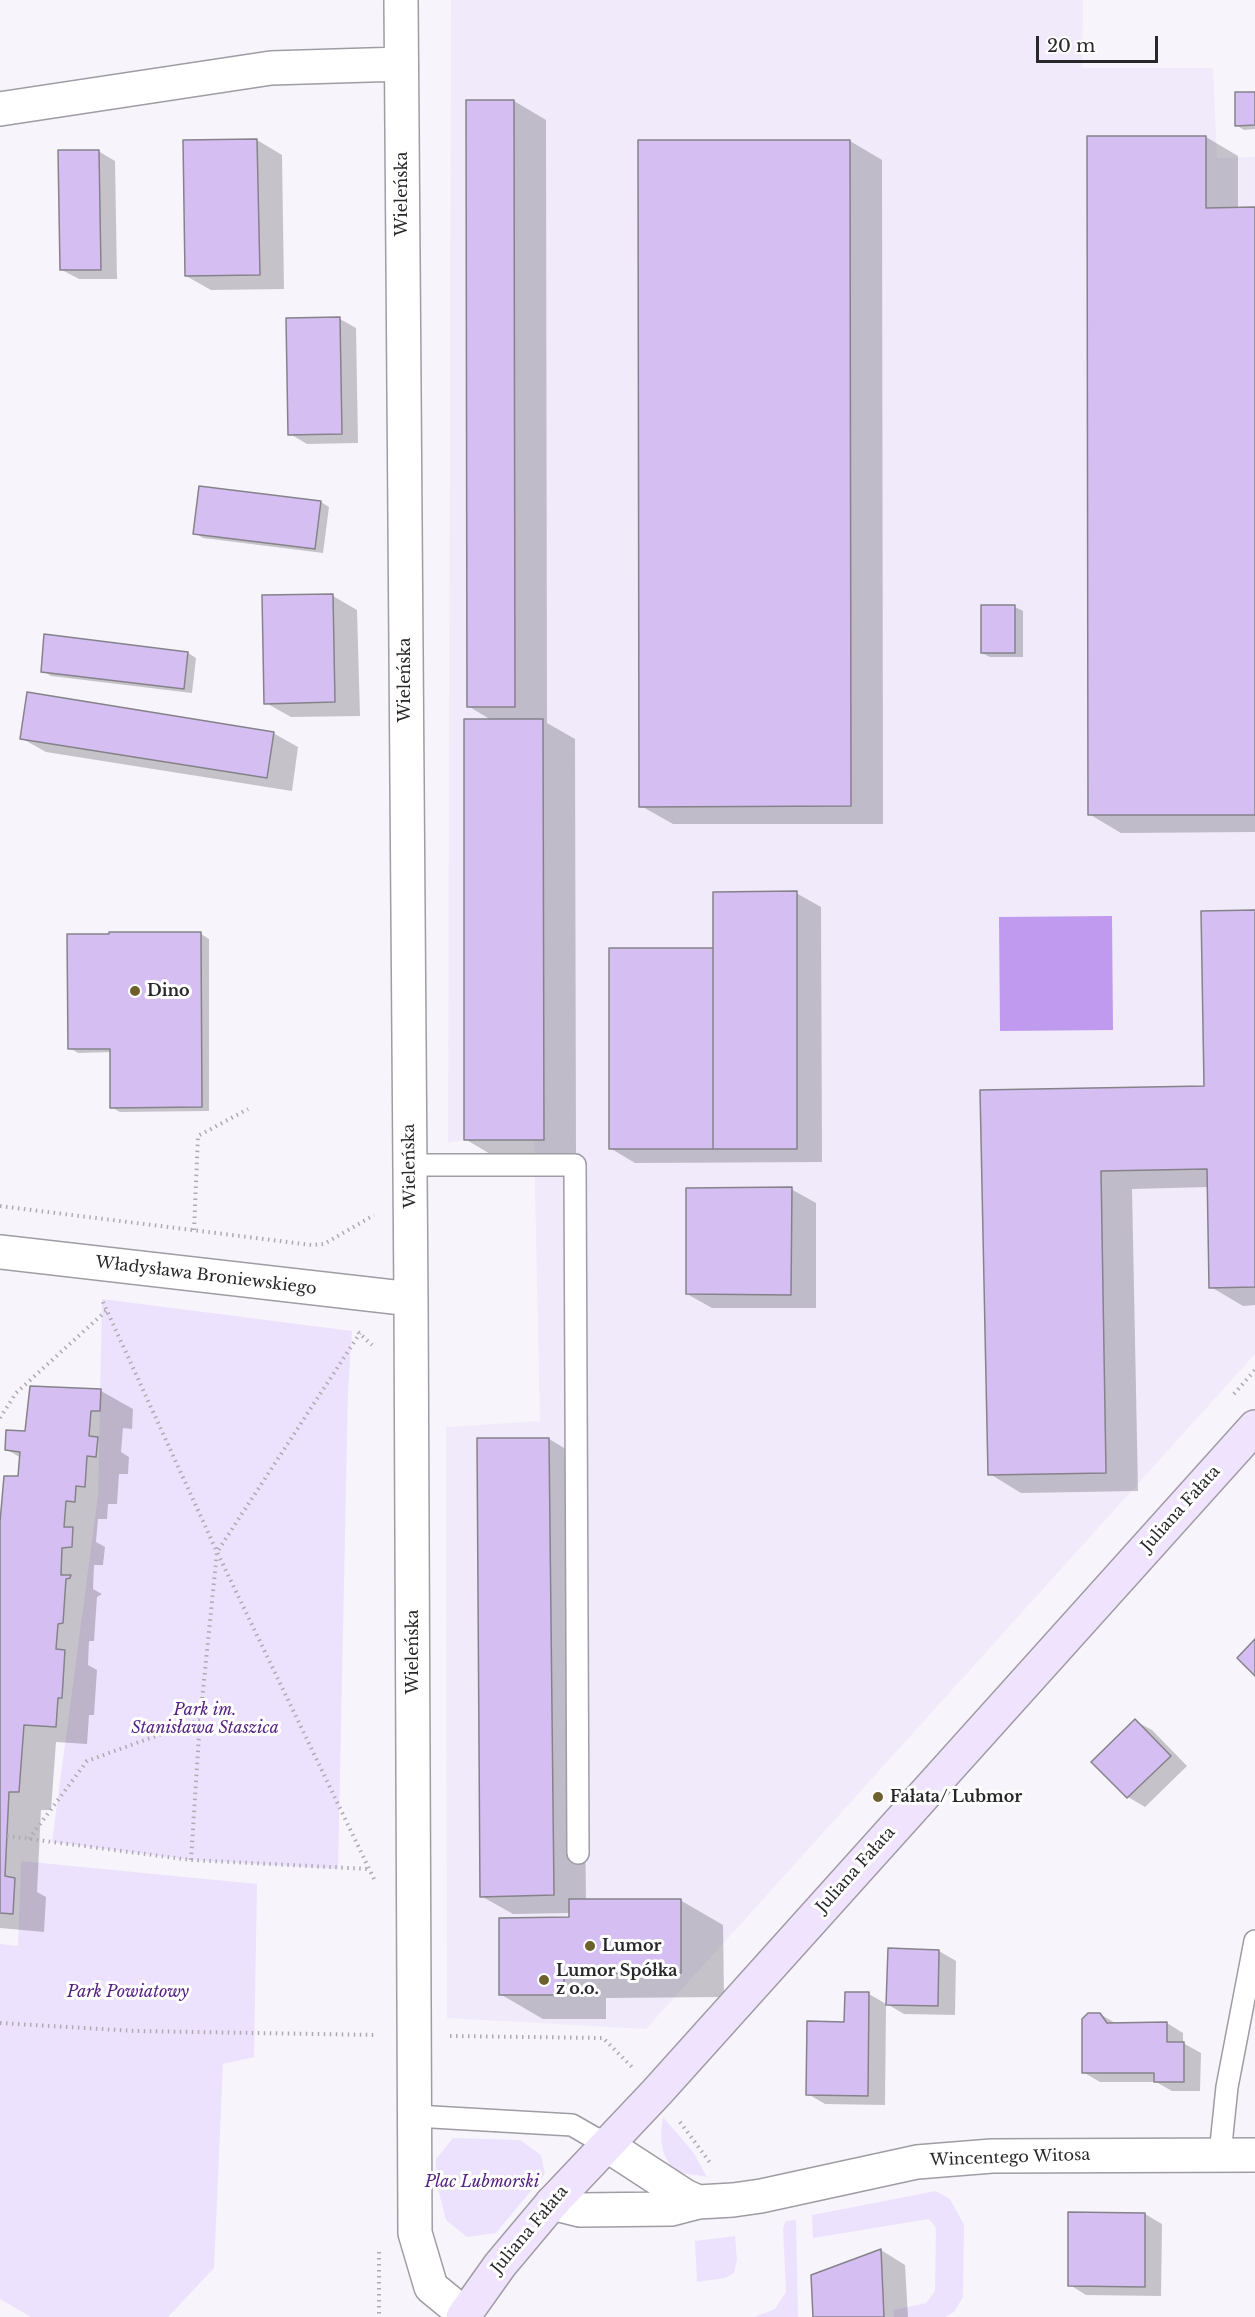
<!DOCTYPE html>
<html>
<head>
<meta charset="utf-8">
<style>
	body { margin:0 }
	#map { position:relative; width:1255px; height:2317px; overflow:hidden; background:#f7f4fc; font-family:"Libre Baskerville",serif }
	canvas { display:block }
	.scale { position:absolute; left:1036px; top:36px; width:122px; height:27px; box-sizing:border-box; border:3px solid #28272a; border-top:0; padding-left:8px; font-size:18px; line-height:21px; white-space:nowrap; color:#28272a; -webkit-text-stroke:4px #fff; paint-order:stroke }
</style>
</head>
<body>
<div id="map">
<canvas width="1255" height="2317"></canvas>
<div class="scale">20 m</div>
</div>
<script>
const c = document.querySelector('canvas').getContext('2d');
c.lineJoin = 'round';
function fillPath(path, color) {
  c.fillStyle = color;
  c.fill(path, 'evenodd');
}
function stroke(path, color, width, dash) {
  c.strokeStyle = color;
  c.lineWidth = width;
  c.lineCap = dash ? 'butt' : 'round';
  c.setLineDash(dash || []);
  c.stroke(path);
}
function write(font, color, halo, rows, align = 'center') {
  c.font = font + ' "Libre Baskerville",serif';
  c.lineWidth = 6;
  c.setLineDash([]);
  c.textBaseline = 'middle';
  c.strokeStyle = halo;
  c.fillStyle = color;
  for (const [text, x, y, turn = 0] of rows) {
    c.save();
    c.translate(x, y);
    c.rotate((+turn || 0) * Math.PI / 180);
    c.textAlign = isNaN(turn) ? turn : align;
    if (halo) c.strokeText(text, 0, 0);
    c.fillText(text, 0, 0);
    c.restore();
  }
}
const built = new Path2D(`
	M 451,0 L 1083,0 L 1082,68 L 1213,68 L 1217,158 L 1255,157 L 1255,1354 L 646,2029 L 447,2018 L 446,1427 L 540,1421 L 534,1141 L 464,1140 L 448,1143 Z`);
const green = new Path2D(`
	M 102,1299 L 352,1331 L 348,1391 L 338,1869 L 191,1860 L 52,1842 L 98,1495 Z
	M 21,1861 L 257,1884 L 254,2057 L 223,2064 L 214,2268 L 168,2317 L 31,2317 L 0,2299 L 0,1944 L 18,1946 Z
	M 663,2117 L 693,2152 L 707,2177 C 699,2175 685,2175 678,2171 C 659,2160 660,2134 663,2117 Z
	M 453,2138 L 520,2140 L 541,2155 L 545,2174 L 496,2233 L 467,2237 L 446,2220 L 436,2181 L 436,2159 Z
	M 936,2191 L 950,2199 L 964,2225 L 963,2297 L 954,2312 L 945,2317 L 894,2317 L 893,2310 L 926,2303 L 935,2291 L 936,2228 L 929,2219 L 813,2238 L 812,2215 Z
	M 796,2220 L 798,2317 L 754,2317 L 775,2309 L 786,2292 L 783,2228 L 786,2221 Z
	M 735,2236 L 737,2260 L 734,2273 L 725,2278 L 697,2282 L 695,2241 Z`);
const water = new Path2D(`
	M 1112,916 L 1113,1030 L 1000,1031 L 999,917 Z`);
const shadow = new Path2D(`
	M 1255,93 L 1255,129 L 1244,130 L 1236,125 Z
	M 467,101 L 514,101 L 546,120 L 547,723 L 575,739 L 576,1158 L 497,1158 L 465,1139 L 493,721 L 468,706 Z
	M 1206,137 L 1238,156 L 1238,209 L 1255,209 L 1255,832 L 1121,833 L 1089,814 Z
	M 257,140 L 282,155 L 284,289 L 211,290 L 186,276 L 184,141 Z
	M 850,141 L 882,160 L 883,824 L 673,824 L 641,806 Z
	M 98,151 L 115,161 L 117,279 L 79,279 L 62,270 Z
	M 340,319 L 356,328 L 358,443 L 307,444 L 290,434 Z
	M 200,488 L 321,502 L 329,507 L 323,553 L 203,538 L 195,533 Z
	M 333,596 L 357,610 L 360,716 L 291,717 L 266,703 Z
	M 1015,607 L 1023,611 L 1023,657 L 990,657 L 982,653 Z
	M 188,653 L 196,658 L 192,693 L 51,676 L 43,671 Z
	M 273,733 L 298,747 L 292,791 L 46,752 L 21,738 Z
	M 796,893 L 821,907 L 822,1162 L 635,1163 L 610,1148 L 714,949 Z
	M 1255,911 L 1255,1305 L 1243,1306 L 1211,1287 L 1209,1187 L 1132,1189 L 1138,1491 L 1021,1493 L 990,1474 L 982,1091 L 1205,1087 Z
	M 201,934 L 209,939 L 209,1111 L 120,1112 L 111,1107 L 112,1052 L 78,1053 L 70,1048 Z
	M 791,1189 L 816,1203 L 816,1308 L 712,1308 L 687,1294 Z
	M 31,1388 L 101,1391 L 133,1409 L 132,1429 L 123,1428 L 121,1452 L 129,1457 L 128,1474 L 119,1474 L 117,1504 L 108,1504 L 107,1519 L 98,1519 L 96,1542 L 105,1547 L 103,1565 L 94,1565 L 93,1589 L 102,1594 L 97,1597 L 94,1641 L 89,1641 L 88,1665 L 97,1670 L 94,1715 L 89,1715 L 87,1744 L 56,1742 L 51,1810 L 41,1810 L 37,1892 L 46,1897 L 44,1932 L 0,1928 L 0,1524 L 20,1478 L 21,1458 L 6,1449 L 27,1432 Z
	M 549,1439 L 581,1458 L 586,1901 L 680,1900 L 723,1925 L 724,1997 L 606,1998 L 606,2019 L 543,2019 L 500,1994 L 570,1919 L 570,1913 L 513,1914 L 481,1896 Z
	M 1135,1721 L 1152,1730 L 1187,1766 L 1145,1807 L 1128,1797 L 1093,1762 Z
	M 889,1949 L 939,1951 L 956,1961 L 955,2015 L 904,2014 L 887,2004 Z
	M 846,1994 L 869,1994 L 886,2004 L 885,2105 L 825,2104 L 808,2094 L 846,2023 Z
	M 1100,2014 L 1117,2024 L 1167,2023 L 1183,2033 L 1183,2043 L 1201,2053 L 1200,2091 L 1172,2091 L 1156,2082 L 1100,2082 L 1083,2072 Z
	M 1145,2214 L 1162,2224 L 1161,2296 L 1086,2295 L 1070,2285 Z
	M 881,2250 L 905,2265 L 908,2317 L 815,2317 Z`);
const building = new Path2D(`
	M 1235,92 L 1255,92 L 1255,125 L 1235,126 Z
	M 466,100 L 514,100 L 515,707 L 467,707 Z
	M 1087,136 L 1206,136 L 1206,208 L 1255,207 L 1255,815 L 1088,815 Z
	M 257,139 L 260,275 L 185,276 L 183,140 Z
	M 638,140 L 850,140 L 851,806 L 639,807 Z
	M 58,150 L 99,150 L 101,270 L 60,270 Z
	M 340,317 L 342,434 L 288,435 L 286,318 Z
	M 199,486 L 321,501 L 315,549 L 193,534 Z
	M 333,594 L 335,702 L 264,704 L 262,595 Z
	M 981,605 L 1015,605 L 1015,653 L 981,653 Z
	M 44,634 L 188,652 L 184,689 L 41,672 Z
	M 27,692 L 274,732 L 267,778 L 20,739 Z
	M 464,719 L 543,719 L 544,1140 L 464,1140 Z
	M 797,891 L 797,1149 L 713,1149 L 713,892 Z
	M 1255,910 L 1255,1287 L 1209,1288 L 1207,1169 L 1101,1171 L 1106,1473 L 988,1475 L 980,1090 L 1204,1086 L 1201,911 Z
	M 109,932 L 201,932 L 202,1107 L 110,1108 L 110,1049 L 68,1049 L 67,934 L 109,934 Z
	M 609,948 L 713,948 L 713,1149 L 609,1149 Z
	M 792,1187 L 791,1295 L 686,1294 L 686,1188 Z
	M 30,1386 L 101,1389 L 100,1411 L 91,1411 L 89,1436 L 98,1437 L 96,1457 L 87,1456 L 85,1487 L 76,1486 L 75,1502 L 66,1501 L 64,1527 L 73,1527 L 72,1547 L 62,1548 L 61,1575 L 71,1575 L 70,1578 L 66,1579 L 63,1623 L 58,1624 L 56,1649 L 65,1650 L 62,1698 L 58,1698 L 56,1727 L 24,1725 L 19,1792 L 9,1792 L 5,1876 L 15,1878 L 13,1914 L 0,1913 L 0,1522 L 4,1476 L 18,1476 L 20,1452 L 5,1450 L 6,1430 L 25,1431 Z
	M 477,1438 L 549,1438 L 554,1895 L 480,1897 Z
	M 1255,1639 L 1255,1676 L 1237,1658 Z
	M 1135,1719 L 1171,1756 L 1127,1798 L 1091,1762 Z
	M 569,1899 L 681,1899 L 681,1973 L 564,1974 L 564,1995 L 499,1995 L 499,1918 L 569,1917 Z
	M 888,1948 L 939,1950 L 938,2006 L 886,2005 Z
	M 845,1992 L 869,1992 L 868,2096 L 806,2095 L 807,2021 L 844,2022 Z
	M 1088,2013 L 1100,2013 L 1107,2023 L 1167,2022 L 1167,2042 L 1184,2042 L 1184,2082 L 1154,2082 L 1154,2073 L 1082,2073 L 1082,2019 Z
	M 1068,2212 L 1145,2213 L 1145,2287 L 1068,2286 Z
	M 881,2249 L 884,2317 L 813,2317 L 811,2275 Z`);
const path = new Path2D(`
	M 0,1206 L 312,1245 L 324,1244 L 374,1215
	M 194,1230 L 198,1136 L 248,1109
	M 103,1302 L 217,1552 L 374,1879
	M 358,1332 L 372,1345
	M 1234,1394 L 1255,1370
	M 0,1418 L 16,1393 L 107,1310
	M 7,1836 L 191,1860 L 369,1869
	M 29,1839 L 87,1761 L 200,1720
	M 191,1860 L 200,1720 L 217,1552 L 360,1333
	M 0,2023 L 135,2031 L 377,2035
	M 450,2036 L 603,2038 L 632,2067
	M 680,2122 L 711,2164
	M 379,2252 L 379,2317`);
const lane = new Path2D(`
	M 410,1165 L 575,1165 L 578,1853
	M 415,2116 L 572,2125 L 605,2144
	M 1220,2154 L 1227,2087 L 1255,1941`);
const street = new Path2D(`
	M 401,0 L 411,1299 L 415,2233 L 431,2287 L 464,2314
	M 0,109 L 271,68 L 401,64
	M 0,1252 L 411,1299
	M 605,2144 L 685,2196 L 698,2202
	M 552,2203 L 580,2210 L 671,2209 L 698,2202 L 733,2200 L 761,2196 L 917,2162 L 992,2156 L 1255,2155`);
const secondary = new Path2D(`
	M 463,2317 L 500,2265 L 552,2203 L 657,2092 L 1255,1427`);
const markers = [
	[135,991,6,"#6e602d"],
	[878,1797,6,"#6e602d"],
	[590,1946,6,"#6e602d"],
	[544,1980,6,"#6e602d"]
];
const streetNames = [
	["Wieleńska",402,194,-90],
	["Wieleńska",405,680,-90],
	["Wieleńska",410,1166,-91],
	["Władysława Broniewskiego",206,1276,7],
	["Juliana Fałata",1181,1509,-48],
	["Wieleńska",413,1652,-90],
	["Juliana Fałata",856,1870,-48],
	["Wincentego Witosa",1010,2158,-2],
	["Juliana Fałata",530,2230,-50]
];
const poiNames = [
	["Dino",147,991],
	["Fałata/ Lubmor",890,1797],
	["Lumor",602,1946],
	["Lumor Spółka",556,1971],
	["z o.o.",556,1989]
];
const parkNames = [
	["Park im.",205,1710],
	["Stanisława Staszica",205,1728],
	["Park Powiatowy",128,1992],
	["Plac Lubmorski",482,2182]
];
fillPath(built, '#f1eafa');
fillPath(green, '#ede2fd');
fillPath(water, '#c09aee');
fillPath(shadow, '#0003');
fillPath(building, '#d5bff2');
stroke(building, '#85828a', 1.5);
stroke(lane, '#9f9ca4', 24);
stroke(street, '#9f9ca4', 36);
stroke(secondary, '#9f9ca4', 36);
stroke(path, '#adabb1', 4, [1.5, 4.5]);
stroke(lane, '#fff', 21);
stroke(street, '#fff', 33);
stroke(secondary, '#f0e3fe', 33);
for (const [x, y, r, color] of markers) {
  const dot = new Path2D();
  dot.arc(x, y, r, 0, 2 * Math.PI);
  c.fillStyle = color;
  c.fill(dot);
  stroke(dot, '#fff', 2);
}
write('16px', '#28272a', '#fff', streetNames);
write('bold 16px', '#28272a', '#fff', poiNames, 'left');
write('italic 16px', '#552282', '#fff', parkNames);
</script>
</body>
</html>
